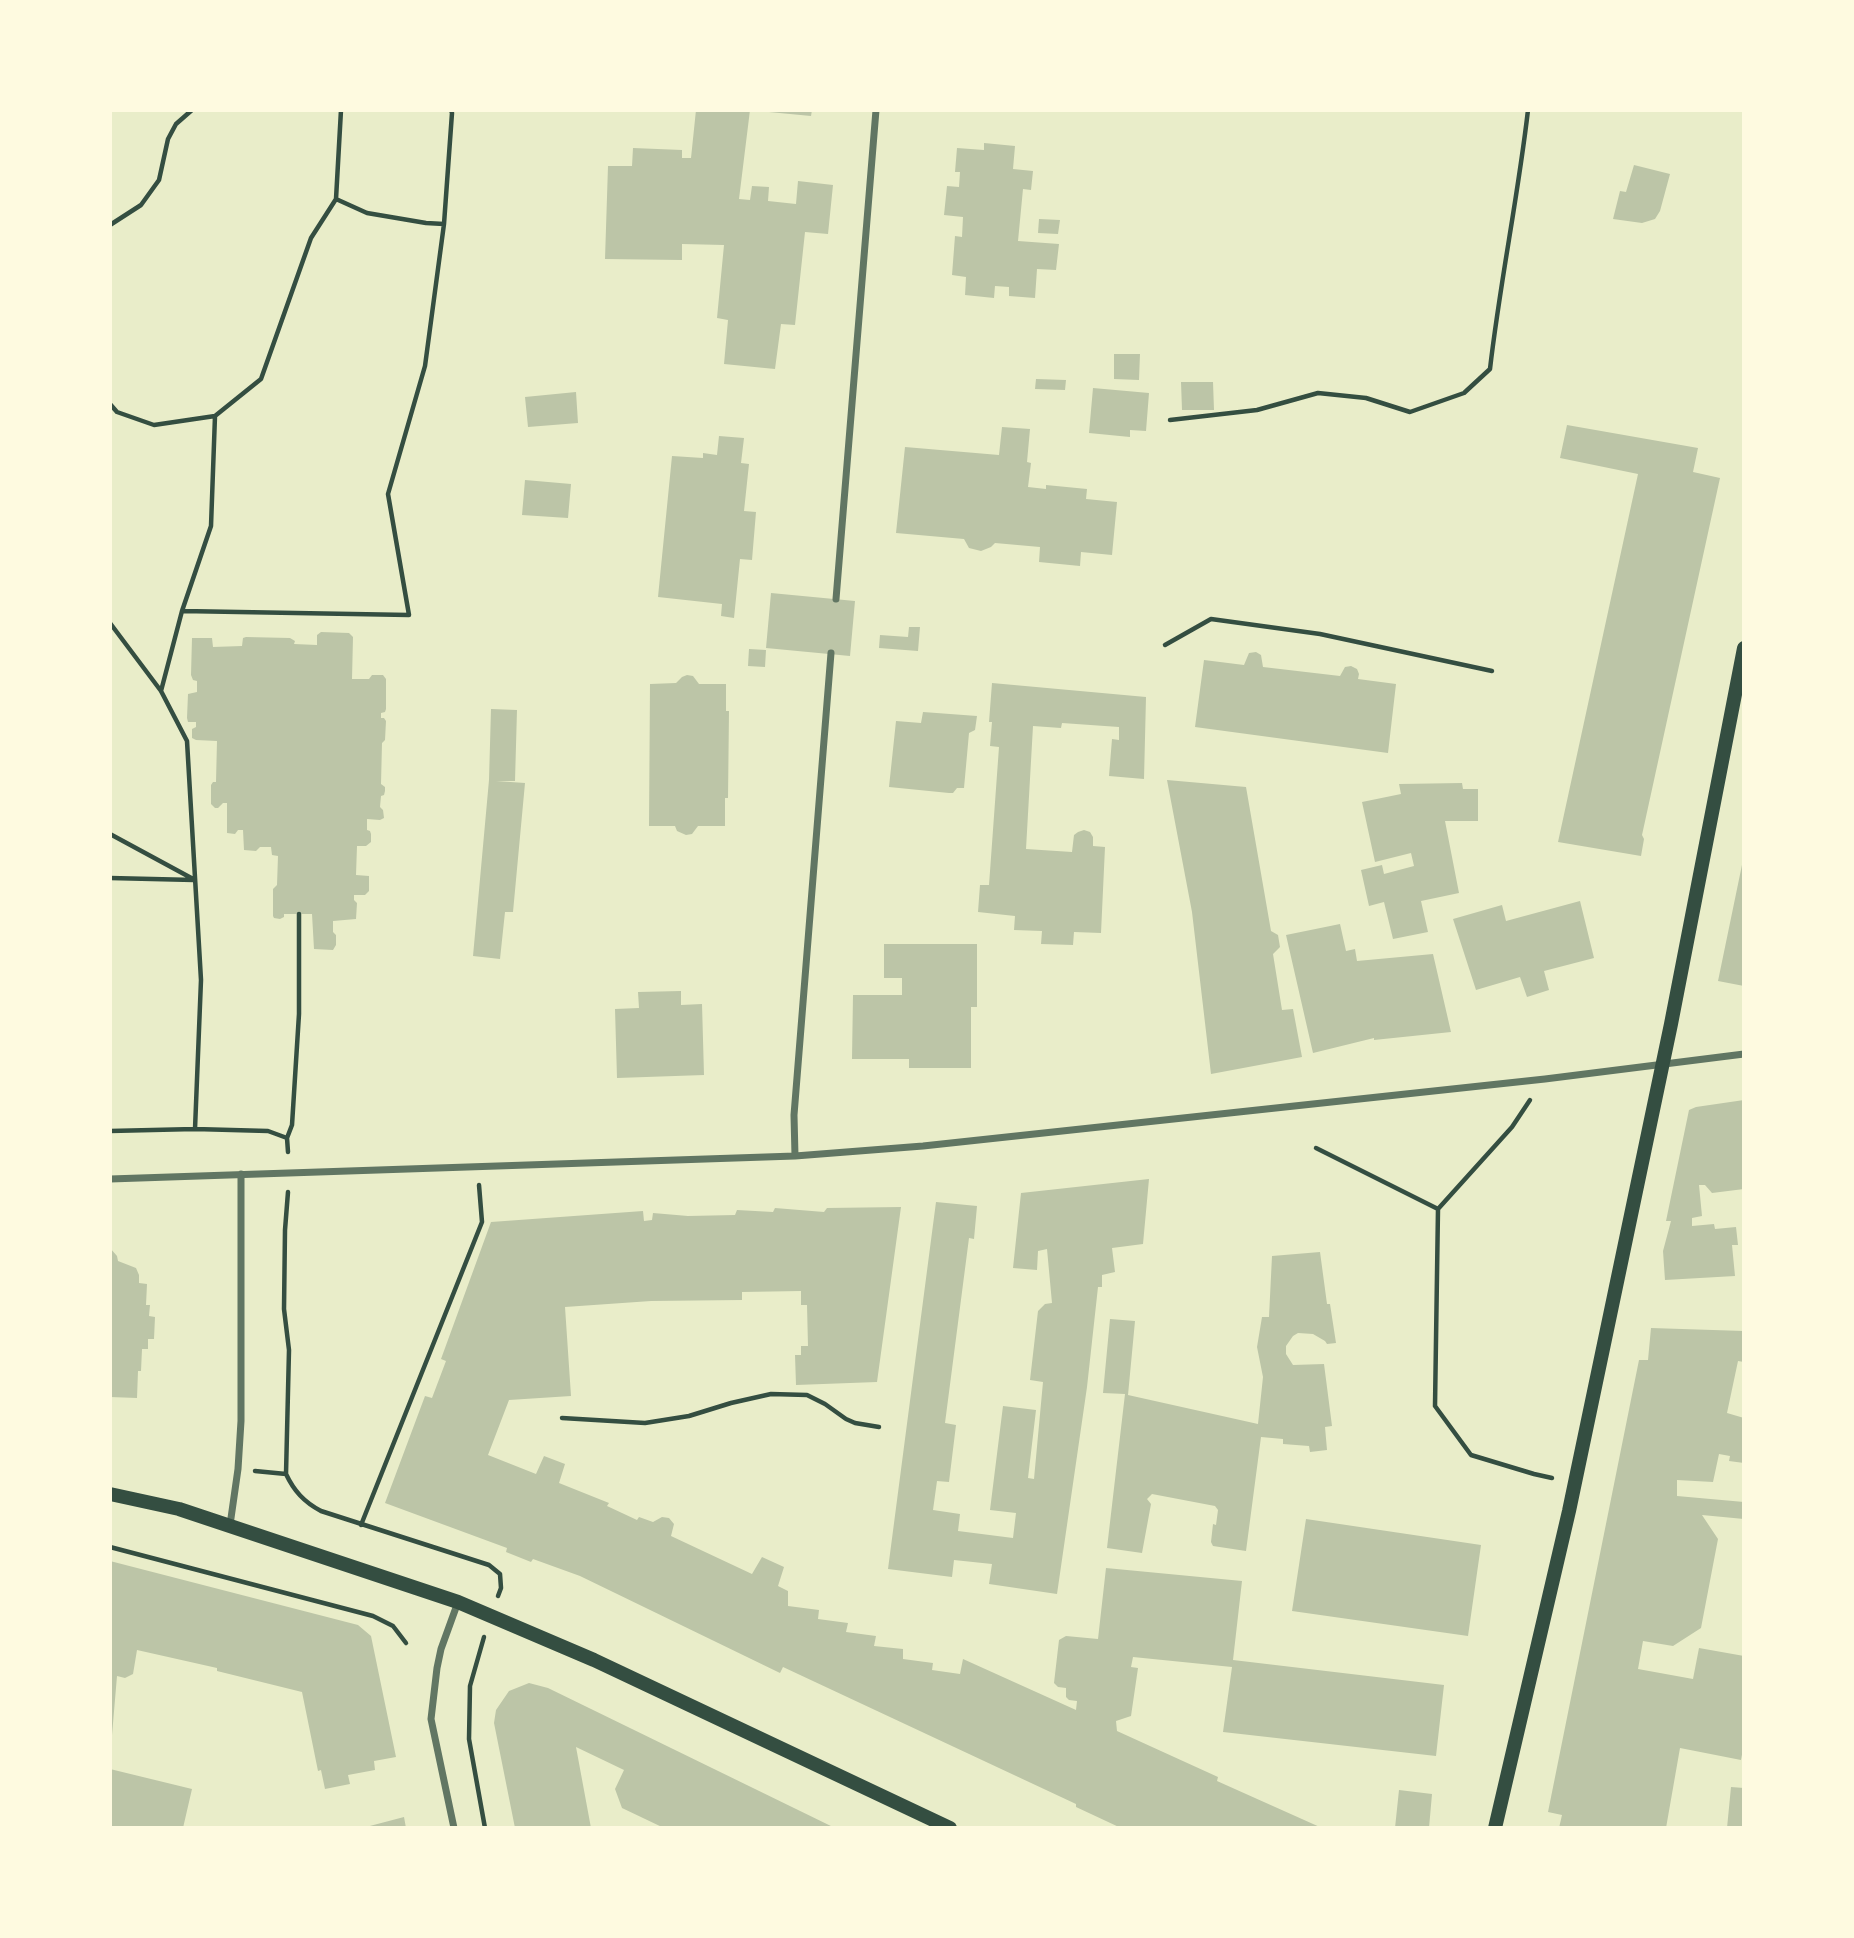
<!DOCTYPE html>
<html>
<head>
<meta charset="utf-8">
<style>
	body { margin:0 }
	#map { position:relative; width:1854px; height:1938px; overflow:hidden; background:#e9edc9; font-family:"Times New Roman",serif }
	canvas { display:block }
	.frame { position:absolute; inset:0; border:112px solid #fefae0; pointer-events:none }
</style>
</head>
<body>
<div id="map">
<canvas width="1854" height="1938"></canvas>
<div class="frame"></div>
</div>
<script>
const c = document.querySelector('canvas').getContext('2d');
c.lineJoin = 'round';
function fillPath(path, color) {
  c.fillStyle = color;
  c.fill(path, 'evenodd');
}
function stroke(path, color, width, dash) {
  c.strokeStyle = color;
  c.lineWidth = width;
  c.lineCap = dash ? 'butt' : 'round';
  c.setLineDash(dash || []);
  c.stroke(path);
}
const building = new Path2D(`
	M 696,110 L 750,110 L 739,199 L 750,200 L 752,186 L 769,187 L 768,201 L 796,204 L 798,181 L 833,185 L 828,234 L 805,232 L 795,325 L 781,324 L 775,369 L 724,364 L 728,320 L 717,318 L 724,245 L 682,244 L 682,260 L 605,259 L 608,166 L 632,166 L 633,148 L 682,150 L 682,158 L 691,158 Z
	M 769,110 L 812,110 L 811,116 L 769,112 Z
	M 984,143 L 1015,146 L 1013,169 L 1033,171 L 1031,190 L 1023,189 L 1018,241 L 1059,244 L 1056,270 L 1037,269 L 1035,298 L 1009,296 L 1009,287 L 995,286 L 994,298 L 965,295 L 966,277 L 952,275 L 955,236 L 962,237 L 963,217 L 944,215 L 947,186 L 959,187 L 960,172 L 955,172 L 957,148 L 984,150 Z
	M 1634,165 L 1670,174 L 1660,211 L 1655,219 L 1642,223 L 1613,219 L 1620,191 L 1626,192 Z
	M 1039,219 L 1060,220 L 1058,234 L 1038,233 Z
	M 1114,354 L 1140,354 L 1139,380 L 1114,379 Z
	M 1036,379 L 1066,380 L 1065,390 L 1035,389 Z
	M 1181,382 L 1213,382 L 1214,410 L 1182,410 Z
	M 1093,388 L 1149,393 L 1146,431 L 1130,430 L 1130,437 L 1089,433 Z
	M 576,392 L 578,423 L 528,427 L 525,397 Z
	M 1567,425 L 1698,448 L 1693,472 L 1720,478 L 1642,835 L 1644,839 L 1641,856 L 1558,842 L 1638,474 L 1560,458 Z
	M 1002,427 L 1030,429 L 1027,462 L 1031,463 L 1028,487 L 1046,489 L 1046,485 L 1087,489 L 1086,499 L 1117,502 L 1112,555 L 1081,552 L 1080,566 L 1039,562 L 1040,547 L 995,543 L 991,547 L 981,551 L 969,548 L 964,539 L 896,533 L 905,447 L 999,455 Z
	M 719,436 L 744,438 L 741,463 L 749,464 L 744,511 L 756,512 L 752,560 L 740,559 L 734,618 L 721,616 L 722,604 L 658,597 L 672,456 L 703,458 L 703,453 L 717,455 Z
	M 525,480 L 571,484 L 568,518 L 522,515 Z
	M 771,593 L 855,601 L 850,656 L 766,648 Z
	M 909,627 L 920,627 L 918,651 L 879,648 L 880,635 L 908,637 Z
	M 321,632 L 349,633 L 353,637 L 352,679 L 369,679 L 372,675 L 383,675 L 386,679 L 386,709 L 385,712 L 381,713 L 381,718 L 384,718 L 386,721 L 385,740 L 382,743 L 381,784 L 385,787 L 385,791 L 384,795 L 381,796 L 380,807 L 383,810 L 384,818 L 380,820 L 367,819 L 367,830 L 370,831 L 371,834 L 371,842 L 366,846 L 357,846 L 356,875 L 369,876 L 369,891 L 365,895 L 354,895 L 354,900 L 357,903 L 356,919 L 333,921 L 333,932 L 336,935 L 336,945 L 333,950 L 314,949 L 312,914 L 284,914 L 284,917 L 280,919 L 274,918 L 273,916 L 273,889 L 277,885 L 278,856 L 272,855 L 271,847 L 260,847 L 256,851 L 244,850 L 243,830 L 238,830 L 235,834 L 227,833 L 227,803 L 223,803 L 218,808 L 215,808 L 211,804 L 211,785 L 213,782 L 216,782 L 217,741 L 196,740 L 192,738 L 192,729 L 196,727 L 196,722 L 188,722 L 187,718 L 188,694 L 197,692 L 197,681 L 193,680 L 191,675 L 192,638 L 212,638 L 213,647 L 242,646 L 243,638 L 246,637 L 290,638 L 295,641 L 294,644 L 317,645 L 317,635 Z
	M 749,649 L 766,650 L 765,667 L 748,666 Z
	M 1256,652 L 1261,655 L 1263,667 L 1340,676 L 1345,667 L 1351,666 L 1357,669 L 1359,674 L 1358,679 L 1396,684 L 1388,753 L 1195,727 L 1204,660 L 1244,665 L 1249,653 Z
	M 687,675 L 693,676 L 699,684 L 726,684 L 726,711 L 729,711 L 728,798 L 725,798 L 725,826 L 698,826 L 692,834 L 686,835 L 677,831 L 675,826 L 649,826 L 650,684 L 676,683 L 682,677 Z
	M 992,683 L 1146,697 L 1144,779 L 1109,776 L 1112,739 L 1119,740 L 1119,727 L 1062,723 L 1061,728 L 1033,726 L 1026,849 L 1072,852 L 1074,835 L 1078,832 L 1084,830 L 1090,832 L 1093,837 L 1093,846 L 1105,847 L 1101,933 L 1074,932 L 1073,945 L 1041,944 L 1042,931 L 1014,930 L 1015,916 L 978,912 L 980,885 L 989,885 L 999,747 L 990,746 L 992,722 L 989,722 Z
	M 491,709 L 517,710 L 515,781 L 496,781 L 525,783 L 513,912 L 505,912 L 500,959 L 473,956 L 489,780 Z
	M 923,712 L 977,716 L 975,730 L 969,733 L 964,788 L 957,788 L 953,793 L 949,793 L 889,787 L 896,721 L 921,723 Z
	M 1167,780 L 1246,787 L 1271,931 L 1278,935 L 1280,947 L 1273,954 L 1282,1010 L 1293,1009 L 1302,1057 L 1211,1074 L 1192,912 Z
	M 1462,783 L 1463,789 L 1478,789 L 1478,821 L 1445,821 L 1459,893 L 1421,901 L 1428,932 L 1393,939 L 1384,902 L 1369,906 L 1361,870 L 1382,865 L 1384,874 L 1414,866 L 1411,853 L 1375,862 L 1362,802 L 1401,794 L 1399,784 Z
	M 1743,860 L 1744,861 L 1744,986 L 1718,981 Z
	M 1580,901 L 1594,958 L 1544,971 L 1549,990 L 1527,997 L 1520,977 L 1476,990 L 1453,919 L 1502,905 L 1506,921 Z
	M 1340,924 L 1346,951 L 1355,949 L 1357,961 L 1433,954 L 1451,1032 L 1374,1040 L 1374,1038 L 1313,1053 L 1286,935 Z
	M 884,944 L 977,944 L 977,1007 L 971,1007 L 971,1068 L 909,1068 L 909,1059 L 852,1059 L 853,995 L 902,995 L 902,978 L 884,978 Z
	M 681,991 L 681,1005 L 702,1004 L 704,1075 L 617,1078 L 615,1009 L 639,1008 L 638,992 Z
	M 1744,1100 L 1744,1189 L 1712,1193 L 1705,1185 L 1699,1185 L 1702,1216 L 1692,1218 L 1692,1226 L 1714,1224 L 1715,1229 L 1736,1227 L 1738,1245 L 1732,1245 L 1735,1276 L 1665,1280 L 1663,1251 L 1671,1221 L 1666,1221 L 1689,1110 L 1696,1107 Z
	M 1149,1179 L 1143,1244 L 1112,1248 L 1115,1272 L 1102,1275 L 1102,1287 L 1098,1287 L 1087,1387 L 1057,1594 L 989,1584 L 992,1564 L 954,1560 L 952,1577 L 888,1569 L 936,1202 L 977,1206 L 974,1239 L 969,1238 L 945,1423 L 956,1425 L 949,1482 L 937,1481 L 933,1510 L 960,1514 L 958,1531 L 1013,1538 L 1016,1513 L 990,1510 L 1003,1406 L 1036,1410 L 1028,1478 L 1034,1479 L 1043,1382 L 1030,1380 L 1038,1311 L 1045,1304 L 1052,1303 L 1047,1249 L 1038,1251 L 1037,1270 L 1013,1268 L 1021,1193 Z
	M 901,1207 L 877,1382 L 796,1385 L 795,1355 L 801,1355 L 801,1346 L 808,1346 L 807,1305 L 801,1305 L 801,1291 L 742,1292 L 742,1300 L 651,1301 L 565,1307 L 571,1396 L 509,1400 L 488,1455 L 536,1474 L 544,1456 L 565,1464 L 559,1483 L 609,1503 L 607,1506 L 637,1520 L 639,1517 L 653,1522 L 662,1517 L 669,1518 L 674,1524 L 671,1536 L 752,1574 L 762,1557 L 784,1567 L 778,1586 L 788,1591 L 788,1606 L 819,1610 L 818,1619 L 848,1623 L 846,1632 L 876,1636 L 874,1646 L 903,1649 L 903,1659 L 933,1663 L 932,1670 L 960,1674 L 963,1659 L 1076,1710 L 1077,1701 L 1069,1700 L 1066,1697 L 1066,1688 L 1058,1687 L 1054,1683 L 1059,1640 L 1066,1636 L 1098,1639 L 1106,1568 L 1242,1581 L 1233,1660 L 1444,1685 L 1436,1756 L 1223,1732 L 1232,1667 L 1133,1657 L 1131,1667 L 1138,1668 L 1131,1716 L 1116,1721 L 1117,1731 L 1218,1777 L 1217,1781 L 1322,1828 L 1121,1828 L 1076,1807 L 1076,1804 L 783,1667 L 780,1673 L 580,1576 L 533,1559 L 531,1562 L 506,1552 L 507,1548 L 385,1503 L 425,1396 L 432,1398 L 446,1361 L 441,1359 L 491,1222 L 643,1211 L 644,1221 L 652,1220 L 653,1213 L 688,1216 L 735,1215 L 737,1210 L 773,1212 L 775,1208 L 824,1212 L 827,1208 Z
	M 110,1248 L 117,1256 L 118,1261 L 136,1268 L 139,1275 L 139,1283 L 147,1284 L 146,1305 L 150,1305 L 149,1316 L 155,1317 L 154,1339 L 148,1339 L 148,1349 L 142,1349 L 141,1371 L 138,1371 L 137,1398 L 110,1397 Z
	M 1320,1252 L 1327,1304 L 1330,1304 L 1336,1343 L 1327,1344 L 1325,1341 L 1313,1334 L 1298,1333 L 1293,1336 L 1286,1346 L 1286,1354 L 1293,1365 L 1324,1364 L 1332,1426 L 1325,1427 L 1327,1450 L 1310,1452 L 1309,1446 L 1283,1444 L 1283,1439 L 1261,1437 L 1246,1551 L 1213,1546 L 1211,1542 L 1213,1524 L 1216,1525 L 1218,1510 L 1215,1506 L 1152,1494 L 1147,1499 L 1151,1504 L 1142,1553 L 1107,1548 L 1125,1394 L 1103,1393 L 1110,1319 L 1135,1321 L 1128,1395 L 1258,1424 L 1263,1377 L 1257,1347 L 1262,1317 L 1269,1317 L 1272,1256 Z
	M 1651,1328 L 1744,1331 L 1744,1362 L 1738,1361 L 1727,1413 L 1744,1418 L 1744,1463 L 1729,1461 L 1730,1456 L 1719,1454 L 1713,1482 L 1677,1480 L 1677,1496 L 1744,1502 L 1744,1519 L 1702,1515 L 1718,1539 L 1701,1628 L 1673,1646 L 1643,1641 L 1638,1669 L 1693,1679 L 1699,1648 L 1744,1656 L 1744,1744 L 1741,1760 L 1680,1748 L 1666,1828 L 1559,1828 L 1562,1815 L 1548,1812 L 1639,1360 L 1648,1360 Z
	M 1306,1519 L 1481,1545 L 1468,1636 L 1292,1611 Z
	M 110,1561 L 358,1625 L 371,1636 L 396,1757 L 374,1761 L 375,1770 L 348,1775 L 350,1784 L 325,1789 L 321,1770 L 318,1771 L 302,1692 L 217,1671 L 217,1668 L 137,1650 L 133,1674 L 125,1678 L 117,1676 L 112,1735 L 110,1735 Z
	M 529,1683 L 548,1688 L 835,1828 L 664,1828 L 622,1808 L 615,1789 L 624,1770 L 576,1747 L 591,1828 L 515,1828 L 494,1723 L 496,1710 L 509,1691 Z
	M 110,1769 L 192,1789 L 183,1828 L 110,1828 Z
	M 1731,1787 L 1744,1788 L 1744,1828 L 1727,1828 Z
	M 1399,1790 L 1432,1794 L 1429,1828 L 1395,1828 Z
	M 404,1817 L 406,1828 L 366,1828 L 366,1827 Z`);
const path = new Path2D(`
	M 341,110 L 336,199 L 367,213 L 426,223 L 444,224
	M 110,225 L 141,205 L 159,180 L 168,139 L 176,124 L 192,110
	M 110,404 L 117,412 L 154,425 L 215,416
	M 1170,420 L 1257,410 L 1318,393 L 1366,398 L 1410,412 L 1464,393 L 1490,369 C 1500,282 1518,197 1528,110
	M 182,611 L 409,615 L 388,494 L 425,366 L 444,224 L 452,113 L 451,110
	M 110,623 L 161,691 L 187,741 L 201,980 L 195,1129
	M 1165,645 L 1211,619 L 1320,634 L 1492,671
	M 161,691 L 182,611 L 211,526 L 215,416 L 261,379 L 311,238 L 336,199
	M 110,834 L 195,880
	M 110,878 L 194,880
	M 1530,1100 L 1512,1127 L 1438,1209 L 1435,1406 L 1471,1455 L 1534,1474 L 1552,1478
	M 110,1131 L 195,1129 L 268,1131 L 287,1138 L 288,1152
	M 287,1138 L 292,1125 L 299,1014 L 299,914
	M 1316,1148 L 1438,1209
	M 288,1192 L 285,1230 L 284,1309 L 289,1350 L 286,1474 C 294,1491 304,1502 321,1511 L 489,1565 L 500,1574 L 501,1588 L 498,1596
	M 562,1418 L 645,1423 L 689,1416 L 731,1403 L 771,1394 L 807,1395 L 825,1404 L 846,1419 L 855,1423 L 879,1427
	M 255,1471 L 286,1474
	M 361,1525 L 482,1222 L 479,1185
	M 110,1547 L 373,1616 L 393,1626 L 406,1643
	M 484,1637 L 470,1686 L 469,1739 L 485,1828`);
const minor = new Path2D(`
	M 836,599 L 876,110
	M 795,1156 L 794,1115 L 831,653
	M 110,1179 L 795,1156 L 923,1146 L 1545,1079 L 1744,1054
	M 230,1525 L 238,1469 L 241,1421 L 241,1174
	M 454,1828 L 431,1719 L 437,1668 L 441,1649 L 458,1602`);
const secondary = new Path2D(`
	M 110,1494 L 179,1509 L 458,1602 L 594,1660 L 950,1828
	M 1495,1828 L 1569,1511 L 1671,1024 L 1744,648`);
fillPath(building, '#bcc5a7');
stroke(path, '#344e41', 4.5);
stroke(minor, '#617663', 7);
stroke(secondary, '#344e41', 14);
</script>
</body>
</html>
